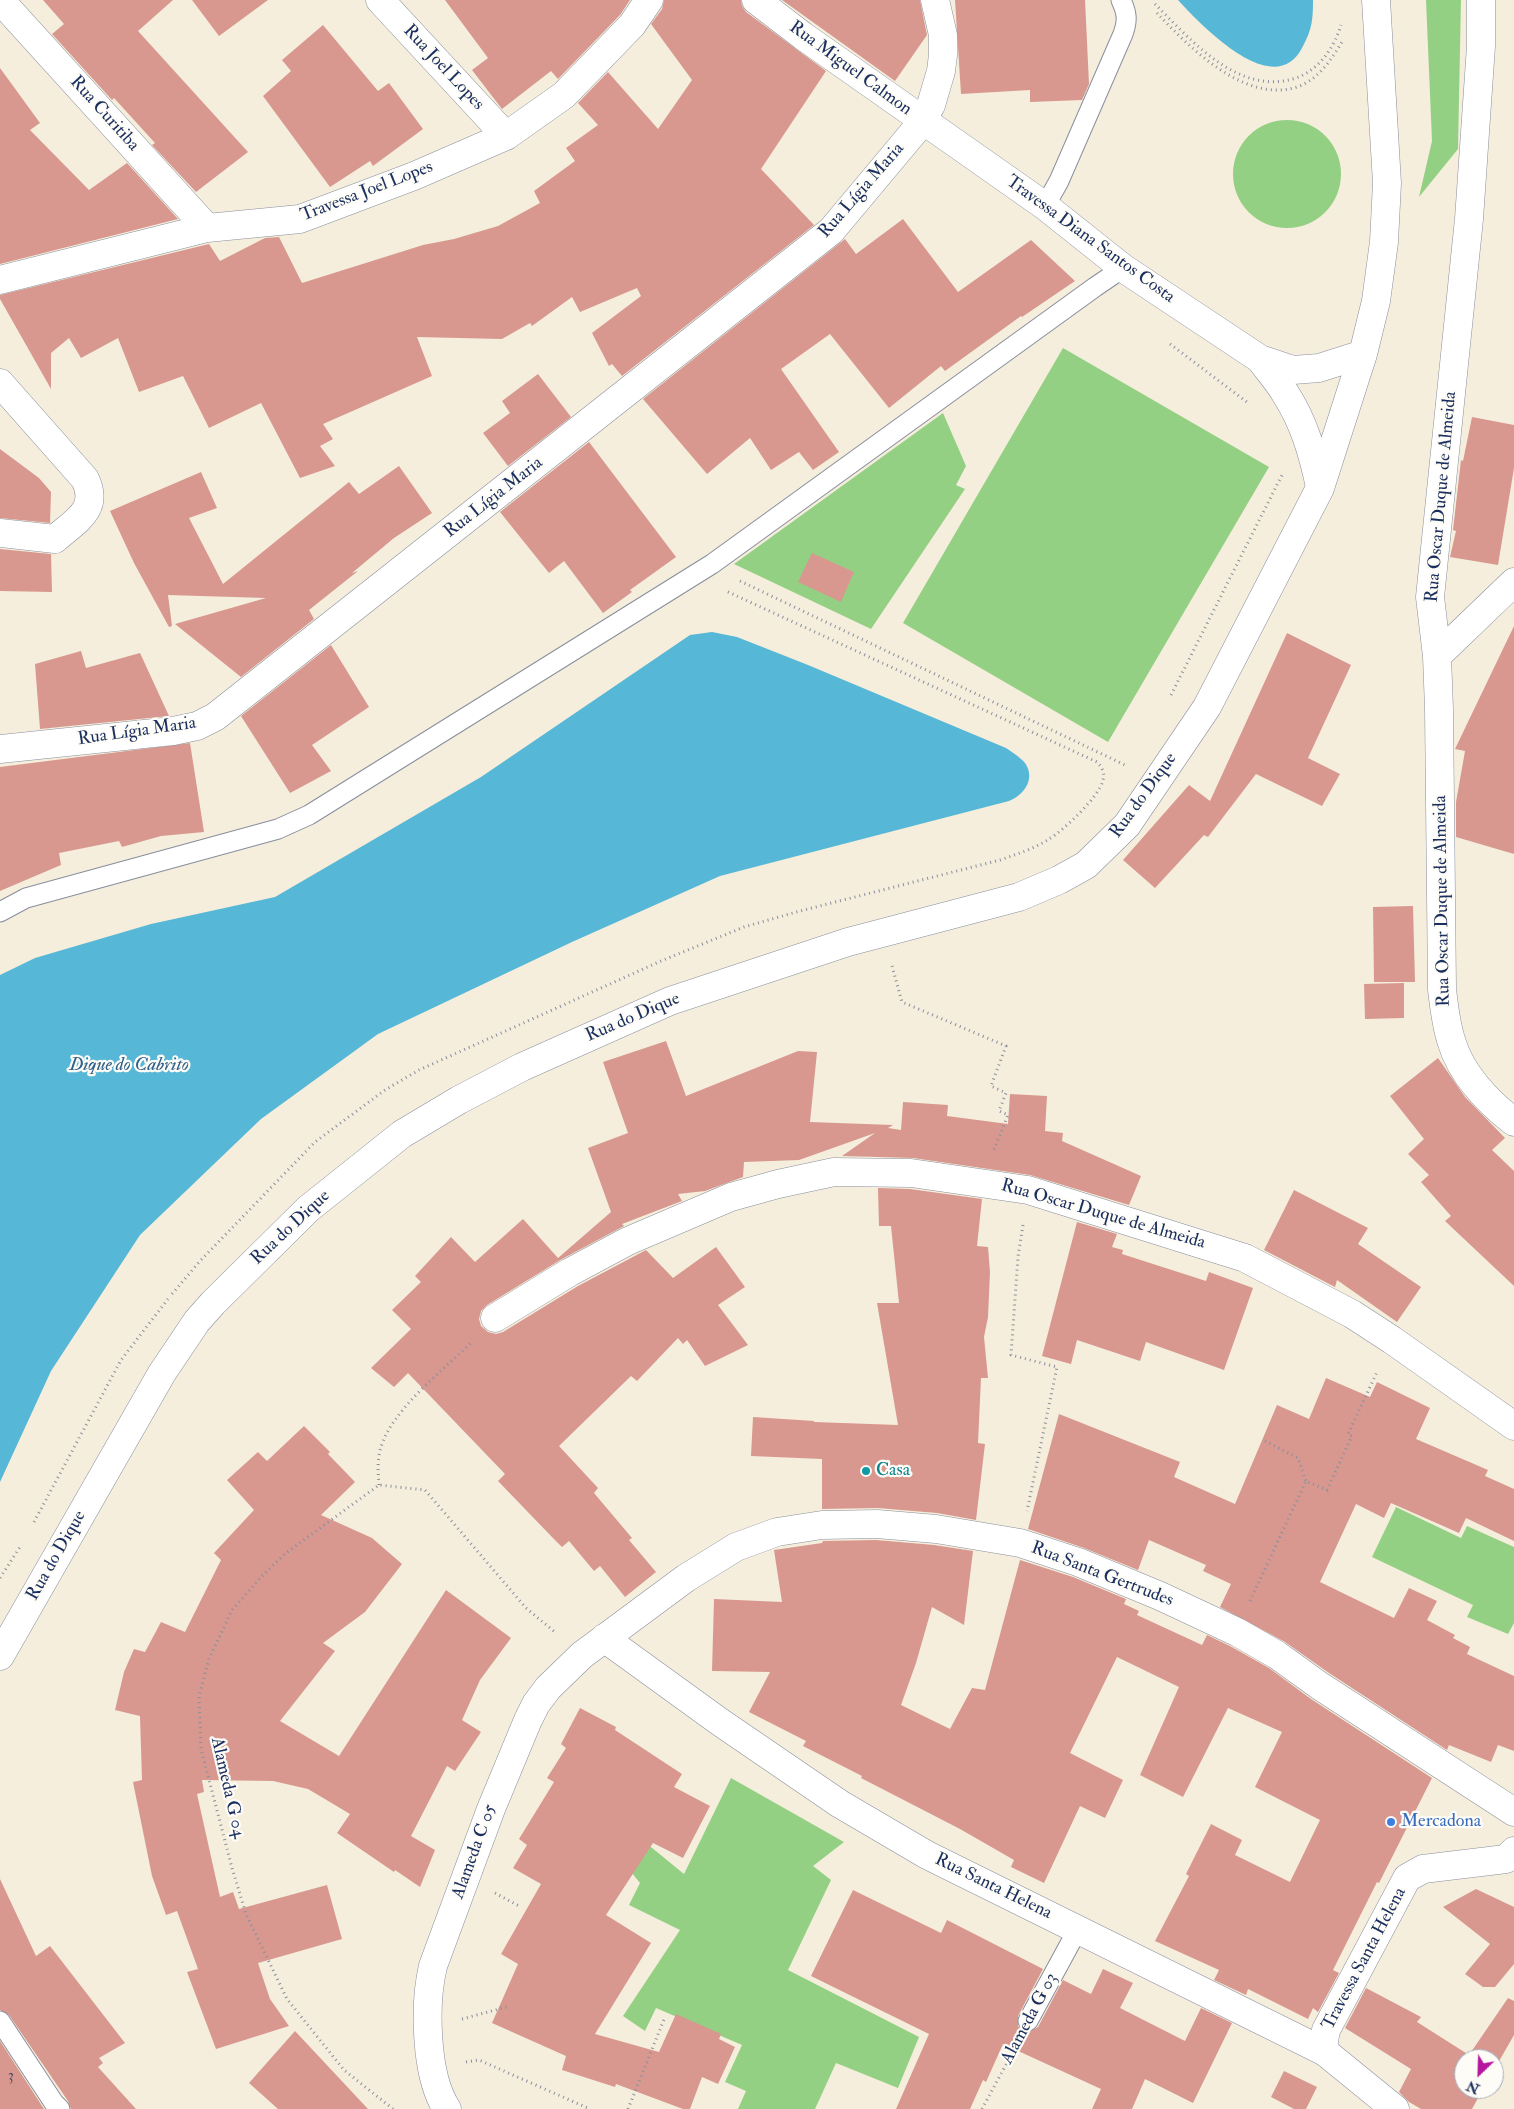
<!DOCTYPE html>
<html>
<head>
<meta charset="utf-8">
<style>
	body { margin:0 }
	#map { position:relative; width:1514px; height:2109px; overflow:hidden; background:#f5eedc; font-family:"IM FELL Double Pica",serif }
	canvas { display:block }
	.north { position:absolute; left:1454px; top:2049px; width:50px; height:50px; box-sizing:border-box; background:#fdfcf7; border:1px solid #a3aaba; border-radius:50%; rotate:204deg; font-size:14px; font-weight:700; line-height:20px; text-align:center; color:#1b2f5e }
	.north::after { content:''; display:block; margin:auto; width:18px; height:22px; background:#b5179e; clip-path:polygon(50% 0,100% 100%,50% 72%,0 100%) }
</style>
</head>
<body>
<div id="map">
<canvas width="1514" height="2109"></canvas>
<div class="north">N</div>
</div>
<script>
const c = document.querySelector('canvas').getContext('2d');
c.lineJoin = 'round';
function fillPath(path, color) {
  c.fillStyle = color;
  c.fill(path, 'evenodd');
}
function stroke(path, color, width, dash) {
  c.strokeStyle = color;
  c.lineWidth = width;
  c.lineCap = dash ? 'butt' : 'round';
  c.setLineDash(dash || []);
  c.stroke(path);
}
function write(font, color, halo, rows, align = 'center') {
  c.font = font + ' "IM FELL Double Pica",serif';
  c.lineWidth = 4.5;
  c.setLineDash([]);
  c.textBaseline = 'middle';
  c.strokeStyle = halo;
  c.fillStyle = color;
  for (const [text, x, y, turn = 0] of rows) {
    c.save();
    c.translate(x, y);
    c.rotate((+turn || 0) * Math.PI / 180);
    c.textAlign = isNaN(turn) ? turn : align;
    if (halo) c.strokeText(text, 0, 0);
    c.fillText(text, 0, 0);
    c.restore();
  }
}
const green = new Path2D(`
	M 1426,0 L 1461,0 L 1458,149 L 1419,197 L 1432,141 Z
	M1233 174a54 54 0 1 1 108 0a54 54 0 1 1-108 0Z
	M 1063,348 L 1269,467 L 1108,742 L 903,623 Z
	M 943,413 L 966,466 L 956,485 L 965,489 L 871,629 L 734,564 Z
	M 1396,1507 L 1461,1538 L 1467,1526 L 1514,1547 L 1514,1623 L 1508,1634 L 1467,1617 L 1473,1605 L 1372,1557 Z
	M 731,1778 L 844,1842 L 813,1866 L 831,1880 L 788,1970 L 919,2037 L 898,2088 L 836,2063 L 815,2109 L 738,2109 L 746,2091 L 725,2082 L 742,2045 L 656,2008 L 645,2031 L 623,2016 L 680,1930 L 629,1905 L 640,1883 L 603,1837 L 618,1820 L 684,1874 Z`);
const water = new Path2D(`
	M 1178,0 L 1313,0 C 1313,20 1312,30 1302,48 C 1274,102 1200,24 1178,0 Z
	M 712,632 L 737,637 L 808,665 L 1006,748 C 1012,752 1020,757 1025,763 C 1036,779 1024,795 1009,801 L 720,876 L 572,942 L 378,1034 L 261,1119 L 140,1235 L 51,1371 L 0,1482 L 0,975 L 35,958 L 151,924 L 275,897 L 481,777 L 690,635 Z`);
const building = new Path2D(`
	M 43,0 L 173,0 L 138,31 L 248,152 L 196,192 L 152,145 L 155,143 L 114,98 L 112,100 L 52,34 L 64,24 Z
	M 192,0 L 268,0 L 219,36 Z
	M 445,0 L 630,0 L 620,15 L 558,79 L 551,71 L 502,109 L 472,70 L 488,58 Z
	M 664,0 L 741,0 L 742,6 L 746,12 L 826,71 L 761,169 L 814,225 L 622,376 L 612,364 L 609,366 L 592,333 L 641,296 L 637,288 L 580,312 L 572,297 L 532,326 L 530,323 L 502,339 L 417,337 L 432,376 L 323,424 L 333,439 L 320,446 L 335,466 L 300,478 L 261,403 L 209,428 L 183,376 L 139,392 L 118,338 L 81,358 L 69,338 L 51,353 L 51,389 L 0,299 L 0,295 L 209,244 L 220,261 L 265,238 L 279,237 L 302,283 L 423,245 L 454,239 L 498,226 L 540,203 L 534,191 L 575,161 L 566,148 L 598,125 L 578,103 L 608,72 L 658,129 L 692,80 L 651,24 L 662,9 Z
	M 782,0 L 920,0 L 927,35 L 895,81 Z
	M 955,0 L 1085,0 L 1089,84 L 1082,100 L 1030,102 L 1030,90 L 961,94 Z
	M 323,25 L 378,91 L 389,83 L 423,129 L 373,166 L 370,161 L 330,187 L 263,96 L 291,71 L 282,60 Z
	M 0,68 L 40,123 L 30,130 L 89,190 L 127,163 L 178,219 L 0,264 Z
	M 903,219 L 958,292 L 1031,240 L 1075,281 L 1022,317 L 1021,316 L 945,371 L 941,366 L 889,408 L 830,334 L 781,369 L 839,452 L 813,470 L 799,452 L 771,470 L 750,438 L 707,474 L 643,399 L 845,239 L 856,254 Z
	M 538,374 L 571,417 L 508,466 L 483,433 L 510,413 L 502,401 Z
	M 1472,417 L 1514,425 L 1514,468 L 1498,565 L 1450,557 L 1456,531 L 1453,530 L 1461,460 L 1463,461 Z
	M 589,442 L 676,557 L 630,590 L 632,592 L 603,613 L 564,561 L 549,573 L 500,512 Z
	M 0,449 L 39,478 L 51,492 L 50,523 L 0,518 Z
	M 399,466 L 432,513 L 394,538 L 352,573 L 358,571 L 309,610 L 314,619 L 241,677 L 175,624 L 266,598 L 168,595 L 172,626 L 169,627 L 134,563 L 110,511 L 201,472 L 217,508 L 189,518 L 223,584 L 349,482 L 359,494 Z
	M 0,549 L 51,554 L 52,592 L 0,591 Z
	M 812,553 L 854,572 L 841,602 L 798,582 Z
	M 1514,626 L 1514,854 L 1456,837 L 1456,802 L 1465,751 L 1455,749 Z
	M 1287,633 L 1351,665 L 1308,758 L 1340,774 L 1322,806 L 1256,774 L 1208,837 L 1204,835 L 1155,888 L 1123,860 L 1189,785 L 1210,801 Z
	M 331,645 L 369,707 L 312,745 L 331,771 L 290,793 L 241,716 Z
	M 81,651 L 86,668 L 140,653 L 169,716 L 40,729 L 35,664 Z
	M 190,743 L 204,832 L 161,836 L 122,847 L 119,841 L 59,853 L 61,865 L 0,891 L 0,767 Z
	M 1413,906 L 1415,982 L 1374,982 L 1373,907 Z
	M 1404,983 L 1404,1018 L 1365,1019 L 1364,984 Z
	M 666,1041 L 686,1096 L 798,1051 L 817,1052 L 810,1122 L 893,1125 L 888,1128 L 901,1130 L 903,1102 L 948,1105 L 947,1116 L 1008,1124 L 1010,1094 L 1047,1096 L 1045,1131 L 1063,1133 L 1062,1141 L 1141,1176 L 1129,1205 L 1030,1175 L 913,1158 L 842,1156 L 875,1133 L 799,1160 L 744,1162 L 743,1177 L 705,1191 L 678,1194 L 682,1201 L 622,1224 L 624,1226 L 562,1259 L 487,1305 L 481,1311 L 479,1319 L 481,1326 L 488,1332 L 496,1334 L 503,1332 L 578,1286 L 646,1250 L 673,1278 L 716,1247 L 745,1287 L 718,1305 L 748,1345 L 705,1366 L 687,1340 L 683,1344 L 678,1338 L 637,1381 L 631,1376 L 559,1446 L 598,1488 L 594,1493 L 632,1538 L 629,1540 L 656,1572 L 625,1597 L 600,1566 L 594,1571 L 569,1541 L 562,1547 L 551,1536 L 498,1481 L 505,1474 L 408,1373 L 394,1387 L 371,1368 L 411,1329 L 392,1310 L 421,1282 L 415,1276 L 451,1237 L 475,1262 L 523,1219 L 558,1258 L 611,1212 L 588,1148 L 628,1133 L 603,1062 Z
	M 1438,1058 L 1465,1097 L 1505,1138 L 1492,1150 L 1514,1171 L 1514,1286 L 1445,1221 L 1451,1216 L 1421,1182 L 1429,1175 L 1408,1154 L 1424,1139 L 1390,1096 Z
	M 878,1188 L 910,1189 L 982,1199 L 977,1246 L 988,1247 L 990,1272 L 988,1317 L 984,1337 L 988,1378 L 981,1378 L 978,1443 L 985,1444 L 976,1520 L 937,1513 L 878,1508 L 822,1509 L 822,1459 L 751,1456 L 753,1417 L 814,1421 L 814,1422 L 898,1425 L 877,1303 L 899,1303 L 891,1226 L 879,1226 Z
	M 1294,1190 L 1368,1228 L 1358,1244 L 1421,1287 L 1397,1322 L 1337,1280 L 1335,1287 L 1264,1250 Z
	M 1077,1222 L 1117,1234 L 1112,1247 L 1123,1250 L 1122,1254 L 1206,1281 L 1209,1272 L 1253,1288 L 1224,1370 L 1146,1342 L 1140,1361 L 1077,1340 L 1071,1364 L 1042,1356 Z
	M 1326,1378 L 1370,1397 L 1377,1382 L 1430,1408 L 1416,1439 L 1488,1470 L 1485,1476 L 1514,1489 L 1514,1541 L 1466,1518 L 1459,1533 L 1391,1503 L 1384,1518 L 1356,1504 L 1320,1582 L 1394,1618 L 1409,1588 L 1437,1601 L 1427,1620 L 1455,1635 L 1453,1638 L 1470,1647 L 1467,1654 L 1514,1676 L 1514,1751 L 1498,1745 L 1491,1762 L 1449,1745 L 1447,1750 L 1329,1673 L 1285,1642 L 1220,1607 L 1231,1584 L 1203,1571 L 1206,1565 L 1149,1540 L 1138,1570 L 1084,1548 L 1028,1529 L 1059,1414 L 1180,1462 L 1174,1477 L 1235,1504 L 1277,1405 L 1309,1419 Z
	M 304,1426 L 330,1452 L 328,1454 L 355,1482 L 321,1515 L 372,1538 L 402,1564 L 365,1612 L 323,1643 L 335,1651 L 280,1721 L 339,1756 L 446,1590 L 511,1638 L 480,1680 L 462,1720 L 481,1732 L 455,1771 L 447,1766 L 411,1836 L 435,1850 L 420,1887 L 395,1870 L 394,1872 L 337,1833 L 350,1814 L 308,1789 L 273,1781 L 202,1780 L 204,1792 L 197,1794 L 220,1897 L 233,1892 L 239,1909 L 327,1885 L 342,1939 L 258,1963 L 270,1999 L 289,2026 L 216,2049 L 187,1972 L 198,1969 L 177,1911 L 166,1915 L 152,1876 L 133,1782 L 142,1780 L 140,1716 L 115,1710 L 124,1672 L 134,1649 L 145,1652 L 161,1622 L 185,1632 L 221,1560 L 214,1553 L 254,1510 L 227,1480 L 258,1452 L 267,1461 Z
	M 876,1540 L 934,1545 L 973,1551 L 964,1625 L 932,1607 L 916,1663 L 901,1705 L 950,1729 L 972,1688 L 985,1690 L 1020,1560 L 1073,1577 L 1126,1599 L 1124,1604 L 1139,1611 L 1137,1615 L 1202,1645 L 1207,1635 L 1230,1646 L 1269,1668 L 1311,1699 L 1432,1778 L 1379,1883 L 1377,1882 L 1333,1970 L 1339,1973 L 1318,2012 L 1313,2008 L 1308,2019 L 1248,1989 L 1246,1995 L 1214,1980 L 1219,1970 L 1155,1941 L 1189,1876 L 1186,1874 L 1211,1824 L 1242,1840 L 1235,1855 L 1290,1882 L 1320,1820 L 1255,1787 L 1282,1732 L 1228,1708 L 1183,1797 L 1140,1775 L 1179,1687 L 1117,1657 L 1070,1753 L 1123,1780 L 1105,1818 L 1080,1806 L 1044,1883 L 1011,1867 L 1014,1860 L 960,1829 L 861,1778 L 862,1776 L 803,1746 L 806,1741 L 749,1712 L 770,1672 L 712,1671 L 714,1599 L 782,1602 L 774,1550 L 822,1543 L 823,1541 Z
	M 580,1708 L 616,1727 L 615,1730 L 682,1774 L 674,1787 L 710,1806 L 683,1858 L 653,1843 L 606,1915 L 651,1943 L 595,2034 L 659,2052 L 676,2014 L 721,2034 L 719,2039 L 735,2047 L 718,2084 L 702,2077 L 690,2109 L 683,2109 L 616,2084 L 615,2087 L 562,2070 L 566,2056 L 492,2023 L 518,1964 L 501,1954 L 541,1884 L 513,1868 L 527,1845 L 519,1839 L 554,1782 L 547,1778 L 566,1748 L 561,1744 Z
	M 0,1879 L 36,1956 L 50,1946 L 125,2043 L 99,2058 L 103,2063 L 98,2067 L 136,2109 L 71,2109 L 68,2101 L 9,2015 L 0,2010 Z
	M 1476,1889 L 1514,1907 L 1514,1964 L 1495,1987 L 1483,1987 L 1465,1974 L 1490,1944 L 1443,1907 Z
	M 853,1890 L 941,1933 L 947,1920 L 1043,1969 L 1018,2016 L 1018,2026 L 1023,2031 L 1029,2032 L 1038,2027 L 1063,1980 L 1091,1994 L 1103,1969 L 1133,1983 L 1120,2008 L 1185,2041 L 1201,2008 L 1232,2023 L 1193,2103 L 1145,2079 L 1132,2109 L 1092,2109 L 1101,2089 L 1003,2044 L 986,2082 L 983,2080 L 970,2109 L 896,2109 L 929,2034 L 811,1976 Z
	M 1366,1988 L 1421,2017 L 1417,2022 L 1469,2055 L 1508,1998 L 1514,2001 L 1514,2035 L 1494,2070 L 1494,2059 L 1464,2059 L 1464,2089 L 1483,2089 L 1472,2109 L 1421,2109 L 1409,2102 L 1399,2092 L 1411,2069 L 1345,2028 Z
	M 295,2031 L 368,2109 L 278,2109 L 249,2083 Z
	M 0,2041 L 44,2109 L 0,2109 Z
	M 1284,2071 L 1317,2087 L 1306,2109 L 1294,2109 L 1271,2097 Z`);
const path = new Path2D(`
	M 1155,4 C 1191,40 1239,97 1296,78 C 1319,70 1334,48 1341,25
	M 1157,13 C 1189,47 1245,104 1297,87 C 1318,80 1331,60 1342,42
	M 1170,344 L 1247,402
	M 740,581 L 1127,766
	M 1171,695 L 1282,475
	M 892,966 L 902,1002 L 1006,1046 L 991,1086 L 1006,1093 L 999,1111 L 1008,1115 L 993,1152
	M 1023,1225 L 1018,1257 L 1011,1355 L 1057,1367 L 1027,1511
	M 172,1294 L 200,1261 L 315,1142 L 385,1090 L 419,1070 L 661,961 L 744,927 L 800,911 L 1000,860 C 1017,854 1034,849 1049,839 C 1064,830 1100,796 1103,780 C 1105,773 1102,767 1097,762 L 726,591
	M 1265,1441 L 1298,1458 L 1306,1481
	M 379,1485 C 378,1472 377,1459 381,1447 C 392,1410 443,1370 471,1343
	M 34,1522 L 121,1360 L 168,1299
	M 0,1578 L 20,1547
	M 1250,1601 L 1306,1481 L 1327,1490 L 1352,1436 L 1348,1434 L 1377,1372
	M 495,1893 L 519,1906
	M 462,2019 L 510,2006
	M 466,2062 L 479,2060 L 590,2109
	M 393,2109 L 344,2070 L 287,1999 L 246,1914 L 232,1868 L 201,1749 L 199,1696 L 209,1659 L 232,1610 L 265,1573 L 286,1553 L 379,1485 L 425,1490 L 526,1608 L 556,1633
	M 628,2109 L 665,2017
	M 982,2109 L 1015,2048`);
const service = new Path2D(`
	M 1045,206 L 1059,181 L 1123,34 C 1128,20 1127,13 1121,0
	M 0,912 L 26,898 L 278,829 L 309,815 L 712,564 L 1095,287 L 1123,268
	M 0,2021 L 54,2103 L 60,2109
	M 1028,2021 L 1078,1929`);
const minor = new Path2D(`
	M 0,0 L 207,228
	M 380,0 L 506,136
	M 1481,0 L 1481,46 L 1469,219 L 1430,597 L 1437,656 L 1439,709 L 1442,989 C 1444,1007 1446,1026 1452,1043 C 1461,1074 1489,1103 1514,1122
	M 0,280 L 207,228 L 300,219 L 414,176 L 506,136 L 564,95 L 632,25 L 649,0
	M 0,383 L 85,479 C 100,510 75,521 55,539 L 0,533
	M 1437,656 L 1514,582
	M 0,749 L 173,731 L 197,726 L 215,717 L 831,231 L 918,127 L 931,105 L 941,71 L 943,55 L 943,35 L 935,0
	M 495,1318 L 570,1272 L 628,1241 L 731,1197 L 778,1184 L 834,1172 L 911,1173 L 1028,1190 L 1245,1258 L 1352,1314 L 1392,1340 L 1514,1426
	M 604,1638 L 720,1722 L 840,1804 L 927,1855 L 1325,2052
	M 447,2109 C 425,2076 424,2004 433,1966 L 491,1809 L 528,1720 L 536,1704 L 548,1688 L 582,1655 L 686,1578 L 736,1547 L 777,1532 L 822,1525 L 877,1524 L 936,1529 L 1020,1543 L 1078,1562 L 1160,1596 L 1237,1632 L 1277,1655 L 1320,1686 L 1514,1812`);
const tertiary = new Path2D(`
	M 756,0 L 803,36 L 1045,206 L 1123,268 L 1260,359 L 1293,370 L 1319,368 L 1363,354
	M 1260,359 C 1268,370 1278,381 1285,393 C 1304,422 1313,454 1320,487
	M 0,1656 L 162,1373 L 197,1321 L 213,1303 L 308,1209 L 402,1134 L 459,1100 L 522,1067 L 670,1001 L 848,942 L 1019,897 L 1059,880 L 1086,865 L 1127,825 L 1207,707 L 1320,488 L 1363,354 L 1376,301 L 1384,242 L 1387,183 L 1376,0
	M 1395,2109 L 1325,2052 L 1324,2041 L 1326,2030 L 1407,1878 L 1423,1869 L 1506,1859 L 1514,1851`);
const markers = [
	[866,1471,5,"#0f9aa8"],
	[1391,1822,5,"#3f7fe0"]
];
const numberNames = [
	["3",11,2077]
];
const streetNames = [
	["Rua Joel Lopes",443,68,47],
	["Rua Miguel Calmon",850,69,36],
	["Rua Curitiba",104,114,48],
	["Rua Lígia Maria",862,191,-49],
	["Travessa Joel Lopes",367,192,-21],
	["Travessa Diana Santos Costa",1090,240,36],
	["Rua Oscar Duque de Almeida",1442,497,-85],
	["Rua Lígia Maria",494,498,-38],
	["Rua Lígia Maria",137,732,-8],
	["Rua do Dique",1144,796,-54],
	["Rua Oscar Duque de Almeida",1443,901,-91],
	["Rua do Dique",633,1018,-23],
	["Rua Oscar Duque de Almeida",1103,1215,16],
	["Rua do Dique",291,1228,-43],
	["Rua do Dique",57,1556,-60],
	["Rua Santa Gertrudes",1102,1575,21],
	["Alameda G 04",227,1788,77],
	["Alameda C 05",475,1852,-70],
	["Rua Santa Helena",993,1887,26],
	["Travessa Santa Helena",1365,1959,-62],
	["Alameda G 03",1030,2019,-62]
];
const cultureNames = [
	["Casa",876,1471]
];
const shopNames = [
	["Mercadona",1401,1822]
];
const waterNames = [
	["Dique do Cabrito",129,1066]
];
fillPath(green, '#94d084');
fillPath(water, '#57b7d6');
fillPath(building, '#d8988f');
stroke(service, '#888e9d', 21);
stroke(minor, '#888e9d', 29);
stroke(tertiary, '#888e9d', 29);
stroke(path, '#888e9d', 3, [1, 4]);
stroke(service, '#fff', 19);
stroke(minor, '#fff', 28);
stroke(tertiary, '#fff', 28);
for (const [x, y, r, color] of markers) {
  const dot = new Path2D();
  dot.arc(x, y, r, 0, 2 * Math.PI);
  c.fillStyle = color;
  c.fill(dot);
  stroke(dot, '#fdfcf7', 2);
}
write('15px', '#4a496a', null, numberNames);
write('18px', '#1b2f5e', '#fdfcf7', streetNames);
write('18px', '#0d838f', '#fdfcf7', cultureNames, 'left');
write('18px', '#366cbe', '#fdfcf7', shopNames, 'left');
write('italic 19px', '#305f88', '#fdfcf7', waterNames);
</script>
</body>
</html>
